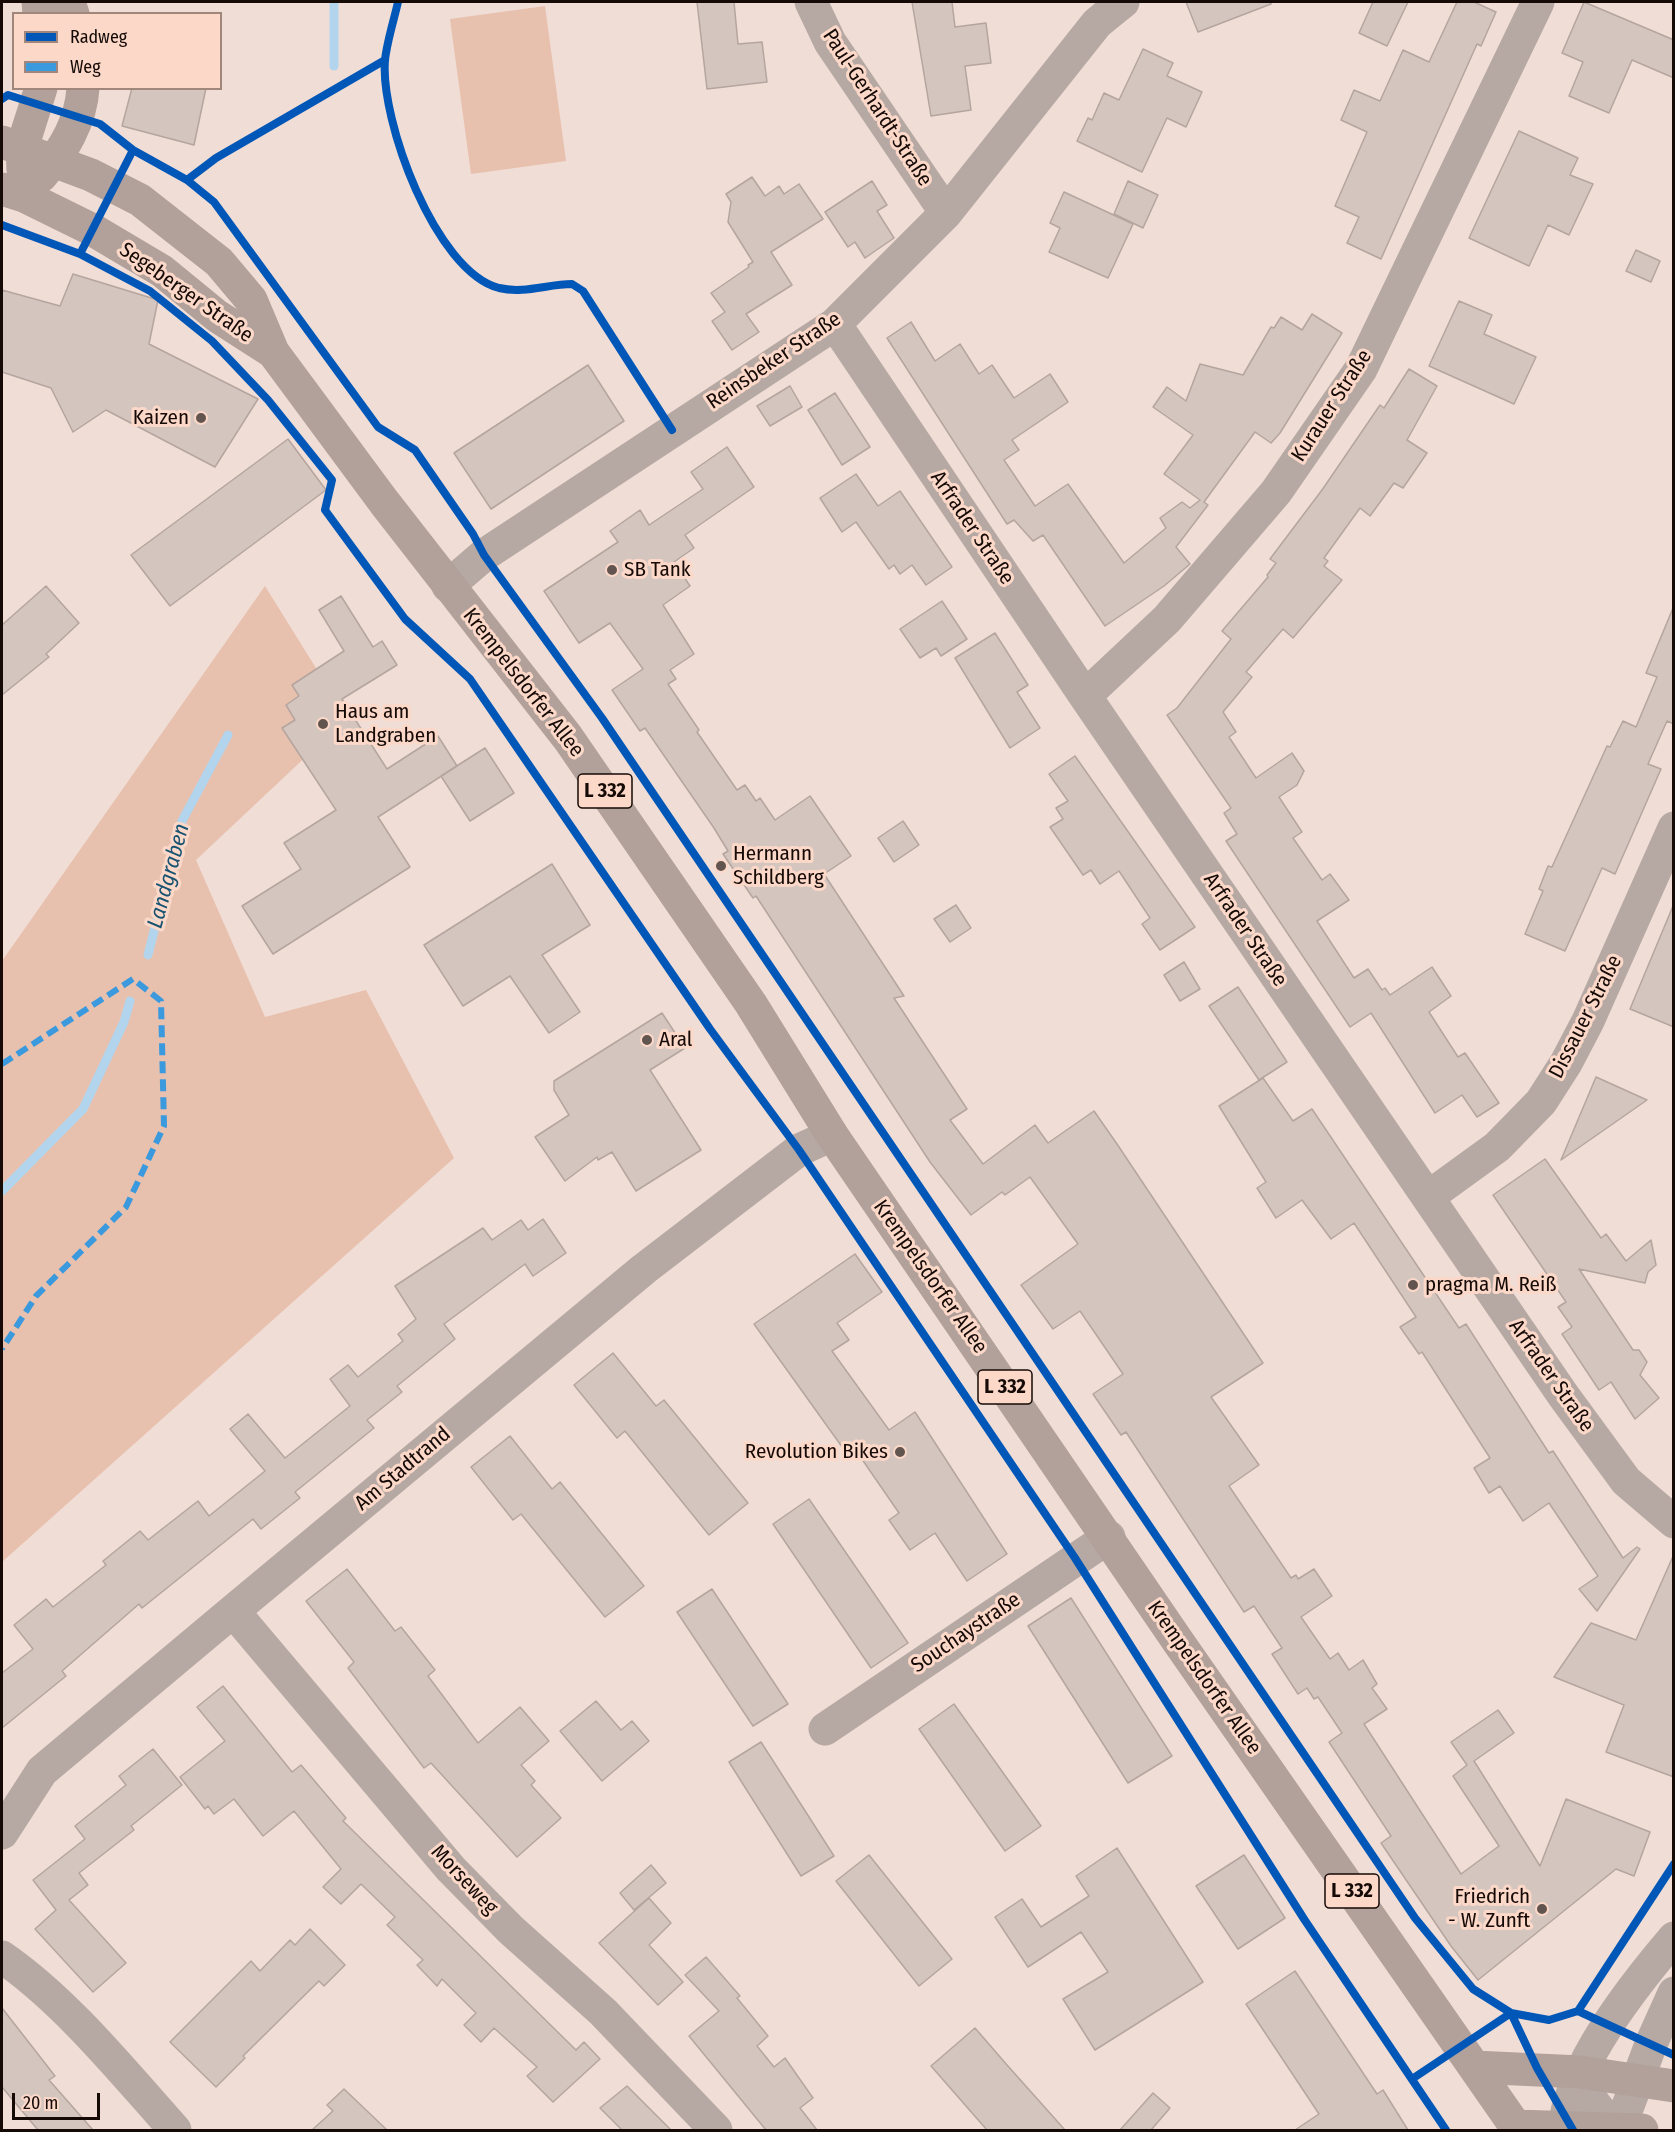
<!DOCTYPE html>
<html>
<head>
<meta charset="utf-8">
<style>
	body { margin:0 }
	#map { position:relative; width:1675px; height:2132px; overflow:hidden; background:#f0ddd5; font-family:"Fira Sans Condensed",sans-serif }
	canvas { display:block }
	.frame { position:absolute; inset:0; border:3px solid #150a06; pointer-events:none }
	.legend { position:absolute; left:12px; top:12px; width:210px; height:78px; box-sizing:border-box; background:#fcd8c9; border:2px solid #a0867b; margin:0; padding:8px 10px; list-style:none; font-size:18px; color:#150a06 }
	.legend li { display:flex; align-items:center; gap:12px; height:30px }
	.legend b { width:30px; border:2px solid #a0867b }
	.scale { position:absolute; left:12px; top:2093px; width:88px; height:27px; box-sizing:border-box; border:3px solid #150a06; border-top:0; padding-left:8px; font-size:18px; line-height:21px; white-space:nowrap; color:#150a06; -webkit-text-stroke:4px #fcd8c9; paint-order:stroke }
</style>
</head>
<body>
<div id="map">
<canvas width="1675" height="2132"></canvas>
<div class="frame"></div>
<ul class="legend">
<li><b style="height:8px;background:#0057b8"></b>Radweg</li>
<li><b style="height:8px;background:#3b99dd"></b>Weg</li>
</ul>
<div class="scale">20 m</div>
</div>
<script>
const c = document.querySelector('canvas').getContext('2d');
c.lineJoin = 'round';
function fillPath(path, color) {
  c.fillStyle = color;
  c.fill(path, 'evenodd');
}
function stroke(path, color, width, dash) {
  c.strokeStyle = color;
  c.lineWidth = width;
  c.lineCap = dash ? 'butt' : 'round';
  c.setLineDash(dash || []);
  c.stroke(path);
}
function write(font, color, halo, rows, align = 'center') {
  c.font = font + ' "Fira Sans Condensed",sans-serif';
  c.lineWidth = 6;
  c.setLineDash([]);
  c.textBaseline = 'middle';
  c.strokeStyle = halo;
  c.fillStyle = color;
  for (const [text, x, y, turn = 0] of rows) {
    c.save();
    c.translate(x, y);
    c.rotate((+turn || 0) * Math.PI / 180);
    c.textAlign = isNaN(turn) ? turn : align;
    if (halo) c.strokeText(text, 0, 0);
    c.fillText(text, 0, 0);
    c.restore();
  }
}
const green = new Path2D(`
	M 545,6 L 566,161 L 471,174 L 450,19 Z
	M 265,586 L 347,718 L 196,860 L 265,1017 L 366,990 L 454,1158 L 2,1562 L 2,961 Z`);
const stream = new Path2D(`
	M 334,2 L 334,66
	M 148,955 L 182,821 L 228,735
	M 2,1191 L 83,1109 L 124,1022 L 130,1001`);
const building = new Path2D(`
	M 697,2 L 734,2 L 738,44 L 762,42 L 767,82 L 707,89 Z
	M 912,2 L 952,2 L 955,27 L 986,23 L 991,63 L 965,66 L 971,110 L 931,116 Z
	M 1186,2 L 1271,2 L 1271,4 L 1198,32 Z
	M 1373,2 L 1408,2 L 1387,46 L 1359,33 Z
	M 1457,2 L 1474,2 L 1496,12 L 1481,46 L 1477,44 L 1381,259 L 1347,243 L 1359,217 L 1335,206 L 1367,132 L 1341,120 L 1354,90 L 1380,101 L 1403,50 L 1429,62 Z
	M 1584,2 L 1674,40 L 1674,78 L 1632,60 L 1609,113 L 1569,96 L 1583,62 L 1562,53 Z
	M 1143,49 L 1173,63 L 1167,76 L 1202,92 L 1186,127 L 1167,118 L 1142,172 L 1077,141 L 1088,118 L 1092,120 L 1104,93 L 1119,100 Z
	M 132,88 L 206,88 L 194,145 L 122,126 Z
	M 1519,131 L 1578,158 L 1570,175 L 1593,184 L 1569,235 L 1548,225 L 1529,266 L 1469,238 Z
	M 752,177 L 765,196 L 779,186 L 784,194 L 799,184 L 823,219 L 771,252 L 792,285 L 746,314 L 759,332 L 732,350 L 712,321 L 725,312 L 711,293 L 749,267 L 748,265 L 753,262 L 728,222 L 731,202 L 726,194 Z
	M 872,181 L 887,205 L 877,211 L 894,238 L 865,258 L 855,242 L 848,247 L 825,212 Z
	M 1128,181 L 1158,195 L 1143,228 L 1114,214 Z
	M 1064,192 L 1133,224 L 1108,278 L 1049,252 L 1060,228 L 1050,223 Z
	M 1636,250 L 1660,261 L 1651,282 L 1626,271 Z
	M 73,274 L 158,300 L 149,344 L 258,399 L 215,467 L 106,410 L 73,432 L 51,388 L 2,372 L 2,290 L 60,306 Z
	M 1459,301 L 1492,315 L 1484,334 L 1536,357 L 1514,404 L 1429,366 Z
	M 1312,314 L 1342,333 L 1280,433 L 1271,443 L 1255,432 L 1204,502 L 1208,505 L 1176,547 L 1190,564 L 1164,586 L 1105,626 L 1043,535 L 1033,541 L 1014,520 L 1007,524 L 887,338 L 911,322 L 935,361 L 960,344 L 979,374 L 992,365 L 1014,398 L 1050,374 L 1068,402 L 1012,440 L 1019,450 L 1004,460 L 1035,506 L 1068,484 L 1124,563 L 1166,528 L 1160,518 L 1182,502 L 1190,508 L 1200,500 L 1164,474 L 1193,435 L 1153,407 L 1167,387 L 1186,401 L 1200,364 L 1243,375 L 1271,327 L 1274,328 L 1281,317 L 1302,330 Z
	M 588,365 L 624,421 L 491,509 L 454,453 Z
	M 1409,369 L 1437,386 L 1407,440 L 1427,453 L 1403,488 L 1394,483 L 1370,516 L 1360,508 L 1324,558 L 1328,561 L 1324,566 L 1342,580 L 1293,638 L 1283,629 L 1246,672 L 1252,677 L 1223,712 L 1236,732 L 1229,737 L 1256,778 L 1292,753 L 1304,771 L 1297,785 L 1279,797 L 1302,832 L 1293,838 L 1322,880 L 1330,874 L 1349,900 L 1317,921 L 1354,978 L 1368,969 L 1382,990 L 1385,988 L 1390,995 L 1432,967 L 1451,996 L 1429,1012 L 1458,1057 L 1465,1053 L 1499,1103 L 1477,1117 L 1462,1095 L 1435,1113 L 1371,1013 L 1350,1027 L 1226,841 L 1237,834 L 1224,813 L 1231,808 L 1167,715 L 1177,708 L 1231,639 L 1222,631 L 1268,577 L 1267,575 L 1276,563 L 1270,559 L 1322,490 L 1380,405 L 1384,408 Z
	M 790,386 L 802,407 L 770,426 L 757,406 Z
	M 835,393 L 870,447 L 842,465 L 808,410 Z
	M 288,439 L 326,490 L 170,606 L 131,555 Z
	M 727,447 L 754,487 L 685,535 L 694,548 L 674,562 L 690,586 L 663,605 L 694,654 L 670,670 L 676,679 L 668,684 L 699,730 L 697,732 L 737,790 L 745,785 L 756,801 L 760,798 L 775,820 L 810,796 L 851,856 L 824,874 L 904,996 L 894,998 L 967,1109 L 950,1120 L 983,1164 L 1035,1125 L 1048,1143 L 1094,1111 L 1117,1144 L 1263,1363 L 1211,1397 L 1259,1465 L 1229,1486 L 1291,1578 L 1296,1575 L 1298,1579 L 1314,1569 L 1332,1596 L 1301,1617 L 1330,1659 L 1338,1653 L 1349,1670 L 1363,1660 L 1377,1684 L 1372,1688 L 1387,1709 L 1364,1724 L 1461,1874 L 1499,1846 L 1453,1776 L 1467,1765 L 1451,1742 L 1498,1710 L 1514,1733 L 1474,1761 L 1540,1866 L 1566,1799 L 1650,1832 L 1634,1876 L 1616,1869 L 1478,1980 L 1451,1946 L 1381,1843 L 1391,1836 L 1329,1742 L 1342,1733 L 1318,1697 L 1314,1699 L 1307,1688 L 1298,1694 L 1272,1654 L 1282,1648 L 1254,1606 L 1244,1612 L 1126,1432 L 1121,1435 L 1093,1394 L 1123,1374 L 1080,1311 L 1053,1329 L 1021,1285 L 1078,1244 L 1030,1177 L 1005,1195 L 1002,1192 L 971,1215 L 930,1162 L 756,896 L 753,898 L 723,854 L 728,851 L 714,828 L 645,728 L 640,731 L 612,690 L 643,669 L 610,623 L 579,643 L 544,591 L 618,542 L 610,531 L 640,510 L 649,525 L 703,489 L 691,472 Z
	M 856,474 L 878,506 L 900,491 L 952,567 L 926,585 L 912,565 L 900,574 L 894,565 L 889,569 L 856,522 L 842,532 L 820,498 Z
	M 46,586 L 79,623 L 46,654 L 49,657 L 2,695 L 2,625 Z
	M 341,596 L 373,647 L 382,641 L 397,665 L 342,699 L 387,769 L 438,736 L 457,766 L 378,817 L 410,867 L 273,954 L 242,906 L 301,869 L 284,843 L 336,810 L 282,728 L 295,720 L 286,705 L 299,696 L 292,685 L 344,651 L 319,610 Z
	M 942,601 L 967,639 L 941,656 L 936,648 L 920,658 L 900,629 Z
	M 1673,608 L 1674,724 L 1667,721 L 1648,764 L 1661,769 L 1615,874 L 1602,868 L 1565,951 L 1525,934 L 1543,891 L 1539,889 L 1548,866 L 1552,867 L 1607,746 L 1610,747 L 1623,721 L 1636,727 L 1657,677 L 1646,673 Z
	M 995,633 L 1028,685 L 1017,692 L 1040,728 L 1010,748 L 955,658 Z
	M 485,748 L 514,793 L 470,821 L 441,776 Z
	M 1075,756 L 1195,927 L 1160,950 L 1142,924 L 1150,918 L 1119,871 L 1100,884 L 1091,870 L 1083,875 L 1050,827 L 1063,819 L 1056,808 L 1068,801 L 1049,774 Z
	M 903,821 L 919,845 L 894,862 L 878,838 Z
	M 552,864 L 590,925 L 542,955 L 580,1012 L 549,1033 L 510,976 L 463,1006 L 424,945 Z
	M 956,905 L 971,928 L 950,942 L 934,919 Z
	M 1673,906 L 1674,906 L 1674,1027 L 1630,1009 Z
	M 1184,962 L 1200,989 L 1180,1001 L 1164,975 Z
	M 1238,987 L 1287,1062 L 1259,1080 L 1209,1006 Z
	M 662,1013 L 685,1048 L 650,1070 L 701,1150 L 636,1191 L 612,1152 L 598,1160 L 597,1157 L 565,1181 L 535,1137 L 569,1115 L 554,1090 L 554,1081 Z
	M 1596,1077 L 1647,1100 L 1561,1160 Z
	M 1263,1078 L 1293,1121 L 1312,1109 L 1459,1328 L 1466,1324 L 1549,1453 L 1553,1451 L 1623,1558 L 1637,1547 L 1640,1549 L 1597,1611 L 1579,1589 L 1598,1576 L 1549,1503 L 1523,1521 L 1500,1486 L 1489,1493 L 1474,1468 L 1490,1458 L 1422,1352 L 1419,1354 L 1400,1327 L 1416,1317 L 1354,1223 L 1331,1239 L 1302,1200 L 1276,1218 L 1257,1188 L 1266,1182 L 1219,1106 Z
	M 1545,1159 L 1601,1238 L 1606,1234 L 1626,1261 L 1651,1240 L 1656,1265 L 1648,1272 L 1645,1283 L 1579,1269 L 1633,1350 L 1639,1350 L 1647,1362 L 1640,1375 L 1659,1398 L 1635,1419 L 1611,1382 L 1599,1390 L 1562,1334 L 1572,1327 L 1558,1307 L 1566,1302 L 1493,1195 Z
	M 543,1219 L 566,1253 L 533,1276 L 525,1264 L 444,1324 L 455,1339 L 397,1386 L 402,1392 L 367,1420 L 374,1428 L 295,1492 L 300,1498 L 261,1529 L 253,1519 L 142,1608 L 139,1604 L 62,1671 L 66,1676 L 2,1728 L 2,1673 L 33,1649 L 14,1625 L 46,1599 L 53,1607 L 106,1565 L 103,1561 L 140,1531 L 148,1540 L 198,1501 L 209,1516 L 265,1471 L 230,1429 L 248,1414 L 285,1458 L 350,1406 L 330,1379 L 348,1365 L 358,1377 L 403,1341 L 398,1334 L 416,1319 L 395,1286 L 483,1228 L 492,1240 L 521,1220 L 528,1230 Z
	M 855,1254 L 882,1292 L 837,1323 L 849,1340 L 832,1351 L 889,1430 L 915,1412 L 1007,1554 L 967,1581 L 935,1533 L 910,1550 L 889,1520 L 899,1513 L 857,1452 L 850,1458 L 754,1324 Z
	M 613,1353 L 656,1406 L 664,1400 L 748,1503 L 709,1535 L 625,1431 L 617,1438 L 574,1385 Z
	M 510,1436 L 552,1489 L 560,1482 L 644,1586 L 605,1617 L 521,1514 L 513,1520 L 471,1467 Z
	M 809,1499 L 908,1643 L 871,1668 L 773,1524 Z
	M 1674,1554 L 1674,1777 L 1606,1752 L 1624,1705 L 1554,1677 L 1591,1623 L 1636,1640 Z
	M 347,1569 L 395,1631 L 401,1627 L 435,1670 L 428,1676 L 478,1743 L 520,1707 L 549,1741 L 521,1765 L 535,1781 L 531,1785 L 561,1818 L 517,1857 L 431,1763 L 424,1768 L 348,1668 L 354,1662 L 306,1601 Z
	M 712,1589 L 788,1704 L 753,1726 L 677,1612 Z
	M 1071,1598 L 1172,1756 L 1128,1783 L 1028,1626 Z
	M 223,1686 L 292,1772 L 301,1765 L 346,1818 L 343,1821 L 576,2050 L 584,2042 L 600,2059 L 553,2102 L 527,2076 L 537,2067 L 494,2028 L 481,2042 L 464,2025 L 476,2013 L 442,1979 L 437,1986 L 417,1965 L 423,1960 L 387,1925 L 395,1917 L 361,1884 L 341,1904 L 323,1887 L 341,1869 L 294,1811 L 263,1836 L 234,1799 L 214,1814 L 208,1806 L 205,1809 L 180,1777 L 225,1741 L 197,1707 Z
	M 596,1701 L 621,1730 L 632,1721 L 649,1741 L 602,1781 L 560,1731 Z
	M 954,1704 L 1041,1826 L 1005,1851 L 919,1729 Z
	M 761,1742 L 834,1856 L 801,1876 L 729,1762 Z
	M 153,1749 L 182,1785 L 131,1826 L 134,1830 L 79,1873 L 88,1885 L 69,1900 L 126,1963 L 93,1992 L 35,1929 L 56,1910 L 33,1880 L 85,1839 L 75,1826 L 126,1785 L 119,1776 Z
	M 1117,1848 L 1203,1982 L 1095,2050 L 1063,1999 L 1108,1972 L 1081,1932 L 1028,1967 L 995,1917 L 1022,1899 L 1041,1927 L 1089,1896 L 1076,1876 Z
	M 869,1855 L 952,1959 L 919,1986 L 836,1881 Z
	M 1244,1855 L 1285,1918 L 1238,1949 L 1196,1886 Z
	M 651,1865 L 666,1883 L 634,1910 L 620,1893 Z
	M 649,1898 L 671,1923 L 649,1945 L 683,1982 L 658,2005 L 599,1943 Z
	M 310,1929 L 345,1965 L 324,1986 L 319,1981 L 243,2056 L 245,2058 L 216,2087 L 170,2042 L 251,1961 L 260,1971 L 290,1940 L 295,1945 Z
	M 706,1957 L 740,1996 L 737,1998 L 768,2036 L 757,2046 L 774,2067 L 785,2058 L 813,2098 L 800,2108 L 817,2130 L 766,2130 L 689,2036 L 719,2011 L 685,1975 Z
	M 1295,1971 L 1377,2094 L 1383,2090 L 1408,2130 L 1295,2130 L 1319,2114 L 1246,2004 Z
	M 2,2008 L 55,2076 L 49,2080 L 93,2130 L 38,2130 L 2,2087 Z
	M 975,2028 L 1007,2065 L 1065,2130 L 987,2130 L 931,2066 Z
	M 627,2086 L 671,2130 L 622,2130 L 600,2108 Z
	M 344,2089 L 387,2130 L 312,2130 L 333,2111 L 327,2105 Z
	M 1153,2093 L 1170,2108 L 1151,2130 L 1120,2130 Z`);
const minor = new Path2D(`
	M 811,2 L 830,42 L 946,213
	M 835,324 L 1085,696 L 1563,1395 L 1626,1481 L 1674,1522
	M 448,586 L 484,555 L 835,324 L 946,213 L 1097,23 L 1123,2
	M 1085,696 L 1167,619 L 1276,492 L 1361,369 L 1538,2
	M 1428,1197 L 1497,1147 L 1541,1102 L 1566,1063 L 1588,1021 L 1674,828
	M 233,1611 L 451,1869 L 511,1930 L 603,2012 L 716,2130
	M 825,1729 L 1109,1537
	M 2,1833 L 42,1771 L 233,1611 L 644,1269 L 799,1150 L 832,1135
	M 2,1957 C 66,2001 123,2072 175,2130
	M 1580,2072 C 1589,2100 1597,2111 1620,2129
	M 1564,2130 C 1569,2067 1633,1986 1674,1938
	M 1619,2130 L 1651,2044 L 1674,1993`);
const major = new Path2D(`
	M 38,2 L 39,14
	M 69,2 L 73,14
	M 2,142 L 91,175 L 140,200 L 219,262 L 251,300 L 273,352 L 384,502 L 568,738 L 751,1004 L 832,1135 L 1177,1640 L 1518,2130
	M 23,170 L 22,148 L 41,88
	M 41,176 C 63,152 81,121 83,88
	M 2,189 L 24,196 L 93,230 L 162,271 L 217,316 L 273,352
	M 1474,2067 L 1580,2072 L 1674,2086
	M 1515,2126 L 1642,2130`);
const quiet = new Path2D(`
	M 2,1064 L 133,979 L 161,1001 L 164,1126 L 126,1207 L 36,1296 L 2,1349`);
const cycleway = new Path2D(`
	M 398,2 C 394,20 387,41 385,60 C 380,120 435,271 499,288 C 524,294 548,284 572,284 L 583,291 L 672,430
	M 2,99 L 8,95 L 100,124 L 133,150 L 187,180 L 214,202 L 378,427 L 415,450 L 473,534 L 484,555 L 602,718 L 1415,1918 L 1473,1989 L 1511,2013 L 1549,2020 L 1578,2011 L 1674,2055
	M 187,180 L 216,158 L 385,60
	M 2,225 L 80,254 L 150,291 L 212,341 L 268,400 L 332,480 L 325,510 L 405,619 L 470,679 L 710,1029 L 799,1150 L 1075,1558 L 1304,1919 L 1446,2130
	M 80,254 L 133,150
	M 1578,2011 L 1674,1864
	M 1511,2013 L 1537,2068 L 1573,2130
	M 1412,2079 L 1511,2013`);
const markers = [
	[201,418,6,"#62544e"],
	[612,570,6,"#62544e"],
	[323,724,6,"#62544e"],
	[721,866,6,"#62544e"],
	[647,1040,6,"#62544e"],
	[1413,1285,6,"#62544e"],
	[900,1452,6,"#62544e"],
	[1542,1909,6,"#62544e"]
];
const shields = [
	[605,791,54],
	[1005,1387,54],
	[1352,1891,54]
];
const shieldNames = [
	["L 332",605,791],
	["L 332",1005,1387],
	["L 332",1352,1891]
];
const streetNames = [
	["Paul-Gerhardt-Straße",877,108,57],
	["Segeberger Straße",186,293,35],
	["Reinsbeker Straße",774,361,-34],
	["Kurauer Straße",1332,406,-57],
	["Arfrader Straße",972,528,56],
	["Krempelsdorfer Allee",523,683,52],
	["Arfrader Straße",1245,930,56],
	["Dissauer Straße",1586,1017,-63],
	["Krempelsdorfer Allee",930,1277,55],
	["Arfrader Straße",1551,1376,55],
	["Am Stadtrand",403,1469,-40],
	["Souchaystraße",966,1633,-34],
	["Krempelsdorfer Allee",1204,1678,55],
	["Morseweg",464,1880,47]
];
const poiNames = [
	["Kaizen",189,418,"right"],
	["SB Tank",624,570],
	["Haus am",335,712],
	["Landgraben",335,736],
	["Hermann",733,854],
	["Schildberg",733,878],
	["Aral",659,1040],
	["pragma M. Reiß",1425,1285],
	["Revolution Bikes",888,1452,"right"],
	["Friedrich",1530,1897,"right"],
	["- W. Zunft",1530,1921,"right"]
];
const waterNames = [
	["Landgraben",169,876,-75]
];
fillPath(green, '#e8c0ae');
stroke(stream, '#b2d5ed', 9);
fillPath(building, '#d4c5bf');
stroke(building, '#b4a59f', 1.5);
stroke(minor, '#b6a9a4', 33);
stroke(major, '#b1a19a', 33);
stroke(quiet, '#3b99dd', 6, [12, 6]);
stroke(cycleway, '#0057b8', 8);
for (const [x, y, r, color] of markers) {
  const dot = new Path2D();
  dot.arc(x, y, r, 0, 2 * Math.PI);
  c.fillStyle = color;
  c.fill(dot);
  stroke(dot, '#fcd8c9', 2);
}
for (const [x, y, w] of shields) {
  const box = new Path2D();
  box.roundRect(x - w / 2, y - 17, w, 34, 4.5);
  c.fillStyle = '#fcd8c9';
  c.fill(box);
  stroke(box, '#150a06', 1.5);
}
write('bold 20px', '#150a06', null, shieldNames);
write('21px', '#150a06', '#fcd8c9', streetNames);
write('21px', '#150a06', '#fcd8c9', poiNames, 'left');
write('italic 22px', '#185372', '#fcd8c9', waterNames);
</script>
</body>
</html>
